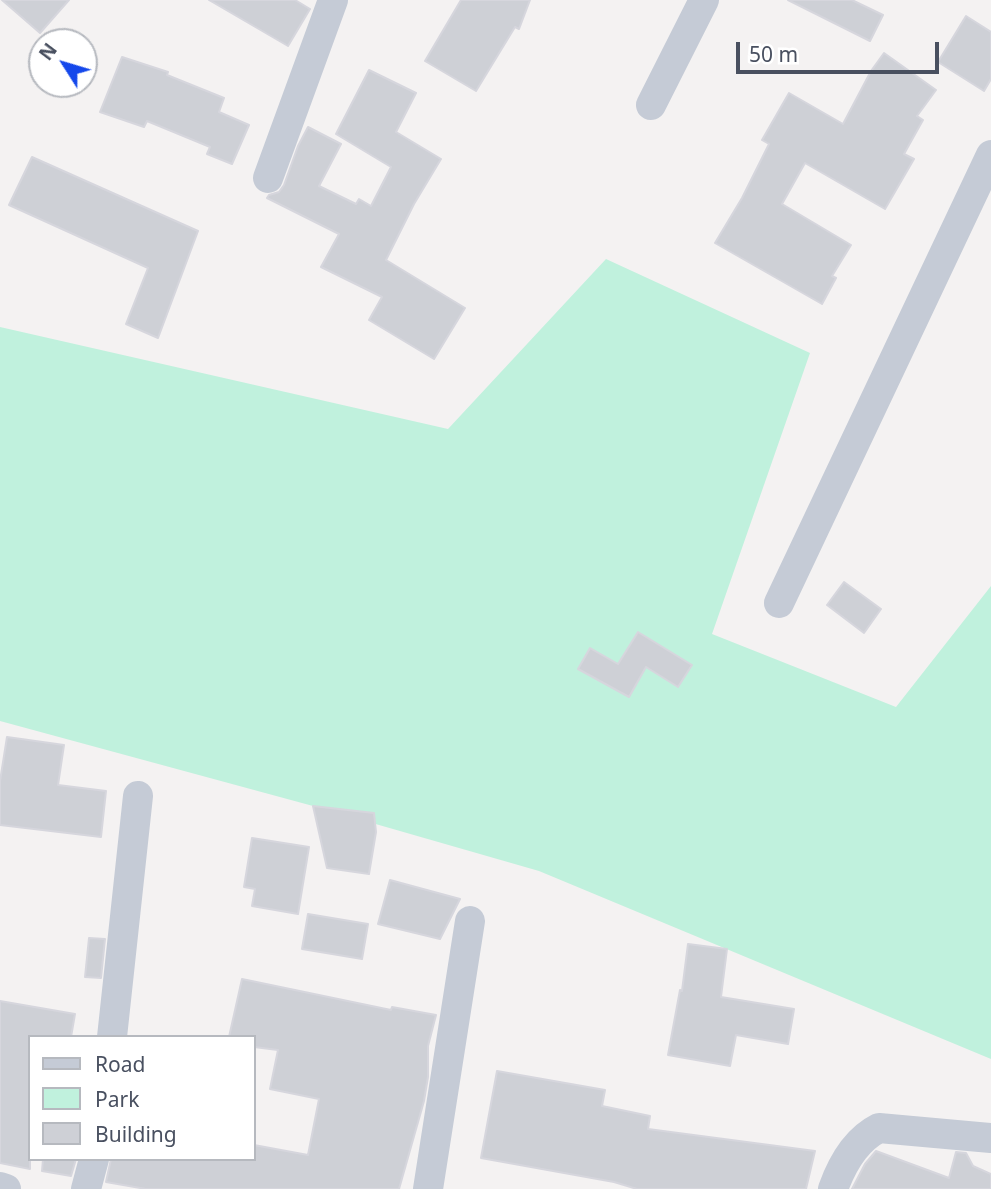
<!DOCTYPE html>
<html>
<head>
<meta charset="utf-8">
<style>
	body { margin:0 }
	#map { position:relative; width:991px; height:1189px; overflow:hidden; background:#f4f2f2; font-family:"Noto Sans",sans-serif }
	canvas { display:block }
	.legend { position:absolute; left:28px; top:1035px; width:228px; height:126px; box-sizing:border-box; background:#fff; border:2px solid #b6b9bf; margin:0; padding:9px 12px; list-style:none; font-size:21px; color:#495060 }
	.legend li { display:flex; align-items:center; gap:14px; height:35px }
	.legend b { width:35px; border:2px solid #b6b9bf }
	.north { position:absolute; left:28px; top:28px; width:70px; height:70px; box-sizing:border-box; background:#fff; border:2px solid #b6b9bf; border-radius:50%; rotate:307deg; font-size:19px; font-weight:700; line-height:28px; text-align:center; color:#495060 }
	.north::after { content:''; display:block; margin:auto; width:24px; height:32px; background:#1548eb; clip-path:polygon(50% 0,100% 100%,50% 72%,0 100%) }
	.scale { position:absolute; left:736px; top:42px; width:203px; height:32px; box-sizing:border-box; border:4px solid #495060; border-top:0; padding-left:9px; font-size:21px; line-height:24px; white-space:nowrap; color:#495060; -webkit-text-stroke:5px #fff; paint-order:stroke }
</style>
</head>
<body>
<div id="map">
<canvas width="991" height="1189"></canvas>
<ul class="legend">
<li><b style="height:9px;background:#c5cbd6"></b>Road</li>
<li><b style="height:19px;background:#c0f1dd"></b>Park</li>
<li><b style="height:19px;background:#ced0d6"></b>Building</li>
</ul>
<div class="north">N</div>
<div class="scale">50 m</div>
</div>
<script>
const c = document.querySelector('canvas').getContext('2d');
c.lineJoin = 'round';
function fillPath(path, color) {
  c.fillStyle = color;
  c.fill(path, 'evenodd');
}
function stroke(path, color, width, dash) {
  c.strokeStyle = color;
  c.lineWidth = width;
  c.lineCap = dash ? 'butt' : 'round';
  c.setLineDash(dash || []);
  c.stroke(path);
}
const green = new Path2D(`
	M 606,259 L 810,353 L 712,634 L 896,707 L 991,586 L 991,1059 L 539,871 L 313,806 L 0,721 L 0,327 L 448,429 Z`);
const building = new Path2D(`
	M 2,0 L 69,0 L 40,33 Z
	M 209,0 L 295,0 L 310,9 L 288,46 Z
	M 461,0 L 530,0 L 519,29 L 515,27 L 476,91 L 425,61 Z
	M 788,0 L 852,0 L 883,15 L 870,41 Z
	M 966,16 L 991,32 L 991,79 L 984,91 L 938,62 Z
	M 884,53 L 936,90 L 917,116 L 923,120 L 904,154 L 914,159 L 885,209 L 805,163 L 782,204 L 851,245 L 832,276 L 836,278 L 822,304 L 715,243 L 742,198 L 769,144 L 762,140 L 789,93 L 843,124 L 871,71 Z
	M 122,57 L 168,72 L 167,75 L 224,98 L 219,112 L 249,125 L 232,164 L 207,154 L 210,147 L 147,121 L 144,127 L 100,112 Z
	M 369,70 L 416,93 L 396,132 L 441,159 L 414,204 L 386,260 L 465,308 L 434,359 L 369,320 L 382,297 L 321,267 L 339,234 L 267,198 L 269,195 L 279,192 L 284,185 L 298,146 L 308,127 L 341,144 L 319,186 L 356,204 L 359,199 L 371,206 L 391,167 L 336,134 Z
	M 32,157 L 198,231 L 158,338 L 126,324 L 148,268 L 9,205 Z
	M 844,582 L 881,609 L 864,633 L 827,605 Z
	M 638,632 L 692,665 L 678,687 L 646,667 L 629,697 L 578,669 L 590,648 L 618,664 Z
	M 7,737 L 64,745 L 58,785 L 106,791 L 101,837 L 0,825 L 0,781 Z
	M 313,806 L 374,813 L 376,832 L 369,874 L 327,868 Z
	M 252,838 L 309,847 L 298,914 L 252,906 L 255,889 L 244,887 Z
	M 390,880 L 460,899 L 440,939 L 378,924 Z
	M 308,914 L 368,924 L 362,959 L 302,949 Z
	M 89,938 L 105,939 L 101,978 L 85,977 Z
	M 688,944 L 727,949 L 721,997 L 794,1009 L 788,1044 L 736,1035 L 730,1066 L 668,1055 L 680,990 L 682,991 Z
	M 242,979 L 391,1010 L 392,1007 L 436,1015 L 428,1046 L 428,1077 L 424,1101 L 399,1189 L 146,1189 L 106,1182 L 111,1159 L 254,1159 L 254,1145 L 308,1155 L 319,1099 L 270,1089 L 278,1050 L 254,1047 L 254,1037 L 229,1037 Z
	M 0,1001 L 75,1014 L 71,1037 L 30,1037 L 30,1169 L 0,1163 Z
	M 497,1071 L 605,1090 L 602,1106 L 650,1116 L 648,1129 L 815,1151 L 806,1189 L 637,1189 L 614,1182 L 481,1158 Z
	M 876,1151 L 949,1178 L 956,1152 L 966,1153 L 973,1166 L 991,1174 L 991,1189 L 852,1189 L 865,1164 Z
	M 43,1159 L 76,1159 L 71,1176 L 42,1171 Z`);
const minor = new Path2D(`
	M 651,105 L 704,0
	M 268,178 L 333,0
	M 779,603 L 991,155
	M 112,1037 L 138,796
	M 0,1187 L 6,1189
	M 86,1189 L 94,1159
	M 428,1189 L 470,921
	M 833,1189 C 842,1164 855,1140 879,1128 L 991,1138`);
fillPath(green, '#c0f1dd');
fillPath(building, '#ced0d6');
stroke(building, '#d6d6dd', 2);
stroke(minor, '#c5cbd6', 30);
</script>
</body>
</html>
